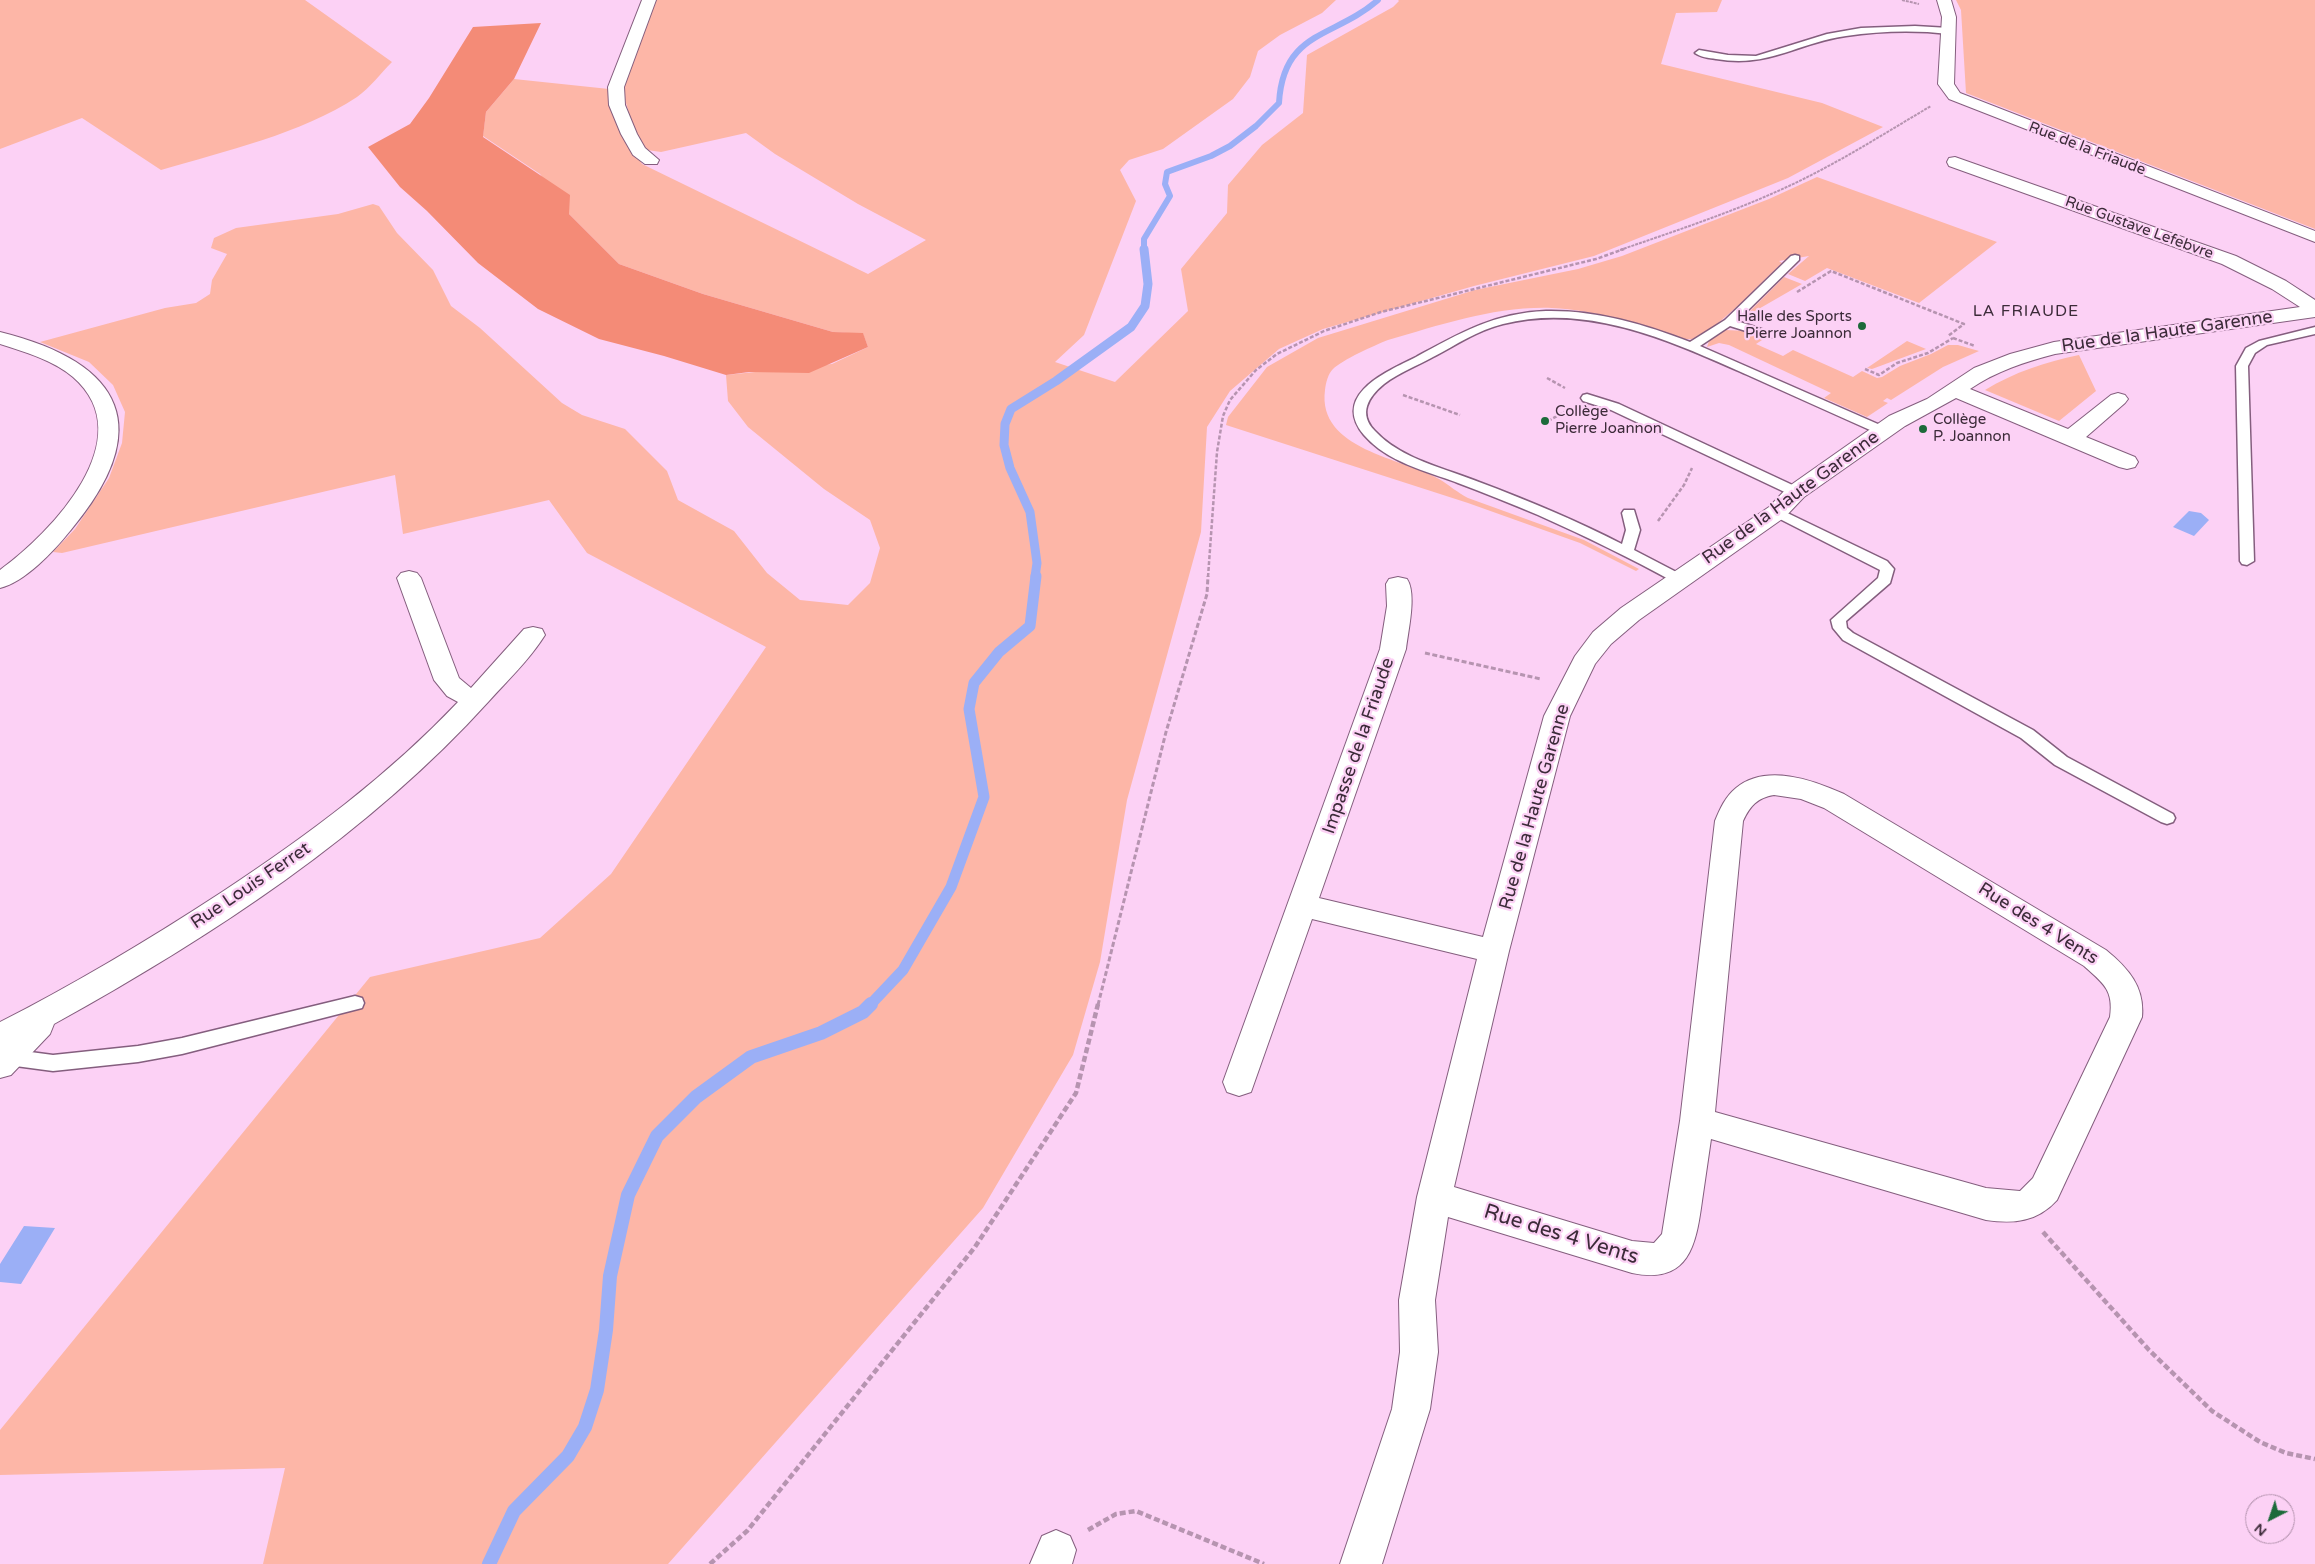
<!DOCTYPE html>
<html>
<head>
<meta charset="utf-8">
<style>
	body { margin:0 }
	#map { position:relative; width:2315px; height:1564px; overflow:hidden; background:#fcd1f5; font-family:"Varela Round",sans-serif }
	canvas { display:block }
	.north { position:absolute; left:2245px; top:1494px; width:50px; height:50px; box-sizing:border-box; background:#fcd1f5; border:1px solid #af8faa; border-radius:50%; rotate:221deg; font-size:14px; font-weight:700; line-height:20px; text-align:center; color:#3c2b39 }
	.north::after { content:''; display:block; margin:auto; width:18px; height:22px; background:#1c6a3a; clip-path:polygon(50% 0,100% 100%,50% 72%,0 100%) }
</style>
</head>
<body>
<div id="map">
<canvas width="2315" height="1564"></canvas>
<div class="north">N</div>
</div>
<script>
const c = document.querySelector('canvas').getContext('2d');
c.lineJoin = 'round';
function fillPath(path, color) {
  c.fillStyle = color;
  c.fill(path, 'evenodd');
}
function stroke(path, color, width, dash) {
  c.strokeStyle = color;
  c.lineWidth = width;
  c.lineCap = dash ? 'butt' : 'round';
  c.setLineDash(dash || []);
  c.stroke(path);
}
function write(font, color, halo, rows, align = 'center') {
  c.font = font + ' "Varela Round",sans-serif';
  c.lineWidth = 4.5;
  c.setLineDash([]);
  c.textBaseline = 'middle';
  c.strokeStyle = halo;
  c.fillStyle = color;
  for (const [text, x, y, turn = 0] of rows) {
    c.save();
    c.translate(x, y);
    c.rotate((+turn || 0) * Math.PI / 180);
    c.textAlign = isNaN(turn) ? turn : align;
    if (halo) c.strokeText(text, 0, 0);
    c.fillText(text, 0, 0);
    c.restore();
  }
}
const green = new Path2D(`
	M 0,0 L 305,0 L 392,62 C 381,73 370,88 357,97 C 301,134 225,151 161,170 L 82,118 L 0,149 Z
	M 654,0 L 1336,0 L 1322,13 L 1280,35 L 1258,51 L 1250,77 L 1233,99 L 1163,149 L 1129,160 L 1120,170 L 1136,201 L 1084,335 L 1055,362 L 1115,382 L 1188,311 L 1181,269 L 1227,213 L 1228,185 L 1262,145 L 1303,113 L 1307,55 L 1393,7 L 1399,1 L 1398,0 L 1722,0 L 1717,12 L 1676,13 L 1661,64 L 1822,103 L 1883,127 L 1788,178 L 1594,256 L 1474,286 L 1323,329 L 1279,349 L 1230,391 L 1207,427 L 1201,532 L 1127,800 L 1100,962 L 1073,1055 L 983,1208 L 668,1564 L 263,1564 L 285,1468 L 0,1475 L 0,1430 L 370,977 L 540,938 L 611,874 L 766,647 L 587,553 L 549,500 L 403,534 L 395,475 L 62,553 L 53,552 L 75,529 L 109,478 L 122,443 L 125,412 L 113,385 L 89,362 L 40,342 L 165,308 L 196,303 L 210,294 L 212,280 L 227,254 L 211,248 L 214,238 L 236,228 L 338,214 L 373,204 L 379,206 L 397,233 L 433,270 L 451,306 L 480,328 L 562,403 L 582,415 L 625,429 L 667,471 L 678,500 L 734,531 L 767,573 L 800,600 L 848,605 L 870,583 L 880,548 L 870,520 L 824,489 L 748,427 L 728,401 L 726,375 L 832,364 L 868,347 L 863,334 L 833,332 L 703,294 L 619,264 L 569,214 L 540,174 L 483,136 L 486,112 L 514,79 L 609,89 L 616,115 L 642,164 L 868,274 L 926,240 L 858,204 L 775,154 L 746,133 L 661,152 L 647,150 L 635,134 L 621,86 Z
	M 1956,0 L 2315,0 L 2315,229 L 1966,93 L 1961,10 Z
	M 1817,177 L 1997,242 L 1919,303 L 1827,268 L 1805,281 L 1788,274 L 1809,256 L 1779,261 L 1782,263 C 1762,281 1716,332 1692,339 C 1681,342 1631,322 1616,318 C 1595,313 1573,309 1552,308 C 1495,306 1441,325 1388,340 C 1375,345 1342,360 1333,369 C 1328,374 1326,382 1325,390 C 1317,450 1403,458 1439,479 C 1449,485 1458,493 1468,498 L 1584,540 L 1639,569 L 1636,571 L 1580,543 L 1468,503 L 1226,425 L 1228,417 L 1267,367 L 1318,338 L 1475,290 L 1578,269 L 1622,256 L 1769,199 Z
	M 1784,277 L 1802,284 L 1743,318 Z
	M 1726,330 L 1746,331 L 1765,338 L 1756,344 L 1783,356 L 1793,350 L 1853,377 L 1862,371 L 1877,378 L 1882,377 L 1900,366 L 1931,354 L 1948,345 L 1958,345 L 1979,351 L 1943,367 L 1891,400 L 1887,398 L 1883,401 L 1888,403 L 1867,417 L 1824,398 L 1831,393 L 1729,345 L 1719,343 L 1707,347 L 1709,341 Z
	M 1907,341 L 1926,349 L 1872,369 L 1867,368 Z
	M 2079,355 L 2096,391 L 2059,421 L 1985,390 C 2015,372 2045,362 2079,355 Z`);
const forest = new Path2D(`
	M 541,23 L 514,79 L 486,112 L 483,137 L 570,195 L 569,214 L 619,264 L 703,294 L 833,332 L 863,333 L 868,347 L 809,373 L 749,372 L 726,375 L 664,356 L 599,339 L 538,309 L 478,263 L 427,211 L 400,187 L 368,147 L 410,124 L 429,98 L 473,27 Z`);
const water = new Path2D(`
	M 2189,511 L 2201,513 L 2209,520 L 2194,536 L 2173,527 Z
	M 24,1226 L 55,1228 L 21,1284 L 0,1282 L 0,1264 Z`);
const streamFar3 = new Path2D(`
	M 1144,250 L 1144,239 L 1170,196 L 1165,184 L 1167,172 L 1211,156 L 1230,146 L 1256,126 L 1279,103 C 1283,30 1335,38 1378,0`);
const streamFar2 = new Path2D(`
	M 1035,577 L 1037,563 L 1030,512 L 1010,468 L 1004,445 L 1005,424 L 1011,409 L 1056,381 L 1131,327 L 1145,306 L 1148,284 L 1144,249`);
const streamFar1 = new Path2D(`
	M 870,1005 L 903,970 L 951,887 L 984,797 L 969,709 L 974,683 L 999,652 L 1030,626 L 1036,576`);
const stream = new Path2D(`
	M 489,1564 L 514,1511 L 568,1456 L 585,1427 L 597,1390 L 606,1330 L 610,1276 L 628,1195 L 657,1136 L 696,1097 L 751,1057 L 821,1033 L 863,1012 L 871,1004`);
const pathFar3 = new Path2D(`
	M 1902,0 L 1919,4
	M 1620,250 C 1678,230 1736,211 1791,185 C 1840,162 1885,133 1931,106`);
const pathFar2 = new Path2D(`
	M 1797,292 L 1831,271 L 1964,324 L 1948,336
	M 1953,338 L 1975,346
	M 1865,369 L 1879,375 L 1897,363 L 1928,353 L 1953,338
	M 1547,378 L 1565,388
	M 1403,395 L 1460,415
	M 1548,421 L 1568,410
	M 1658,521 L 1684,485 L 1692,468
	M 1208,577 L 1217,452 L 1223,416 L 1230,400 L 1256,370 L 1277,354 L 1324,331 L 1381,312 L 1596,259 L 1624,249`);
const pathFar1 = new Path2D(`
	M 1425,653 L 1541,679
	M 1098,1005 L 1166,732 L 1207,594 L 1208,576`);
const path = new Path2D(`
	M 2043,1232 L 2149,1350 L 2212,1411 L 2260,1442 L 2286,1453 L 2315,1459
	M 1088,1530 L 1116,1514 L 1136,1511 L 1264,1564
	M 710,1564 L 747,1531 L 975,1247 L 1076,1093 L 1098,1004`);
const service = new Path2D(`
	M 1915,26 L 1949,28 L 1953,31 L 1949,34 C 1915,30 1880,31 1846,36 C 1796,43 1770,68 1716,59 C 1709,58 1700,57 1695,53 L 1699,50 L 1728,55 L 1756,56 L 1827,34 L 1861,28 Z
	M 1795,255 L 1799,256 L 1799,260 L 1737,321 L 1773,333 L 1775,335 L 1773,337 L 1765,337 L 1730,326 L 1700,346 L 1887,428 L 1889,431 L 1887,434 L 1879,434 C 1836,415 1794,396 1752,377 C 1675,343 1590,302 1503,324 C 1478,330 1456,345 1433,357 C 1417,366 1398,373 1384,384 C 1368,397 1358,414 1375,431 C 1401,459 1444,468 1479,482 C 1527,500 1575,520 1622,544 L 1626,530 L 1622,513 L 1624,510 L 1634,510 L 1640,530 L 1634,550 L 1684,576 L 1686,579 L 1684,582 L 1674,582 C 1630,558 1585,536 1538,515 C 1512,504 1485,493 1458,483 C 1426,471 1387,462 1364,435 C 1331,395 1386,372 1416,357 C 1460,333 1494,313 1546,311 C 1596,310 1644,324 1690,342 L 1725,320 L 1791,256 Z
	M 2315,327 L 2315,334 L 2267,345 L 2255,353 L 2248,366 L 2254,561 L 2247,565 L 2242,564 L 2240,561 L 2236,366 L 2246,348 L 2259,341 Z
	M 1587,394 L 1619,404 L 1801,489 L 1803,492 L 1801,495 L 1791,495 L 1611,410 L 1583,401 L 1581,398 L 1583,395 Z
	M 1777,508 L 1887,561 L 1894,569 L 1890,583 L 1846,621 L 1847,628 L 1853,633 L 2033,730 L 2067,757 L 2173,814 L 2175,818 L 2173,822 L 2167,824 L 2161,822 L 2055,765 L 2021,738 L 1843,640 L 1833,628 L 1831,620 L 1878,578 L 1880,570 L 1772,515 L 1770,512 L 1772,509 Z
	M 355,996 L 362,998 L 364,1003 L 362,1008 L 182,1054 L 138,1062 L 53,1071 L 8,1065 L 0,1060 L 1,1051 L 8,1049 L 53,1055 L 138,1046 L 182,1038 Z`);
const minor = new Path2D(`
	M 642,0 L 656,0 L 624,87 L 625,105 L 637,134 L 645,148 L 659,160 L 657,164 L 645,164 L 633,155 L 621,134 L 609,105 L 608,87 Z
	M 1937,0 L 1951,0 L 1956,17 L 1954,84 L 1960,93 L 2315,231 L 2315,242 L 1949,99 L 1938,84 L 1942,17 Z
	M 1955,157 L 2236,256 L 2286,281 L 2315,300 L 2315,317 L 2055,354 C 2025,362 1996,371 1970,389 L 2068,429 L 2111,395 L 2118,393 L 2125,395 L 2128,399 L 2125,403 L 2086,437 L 2135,457 L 2138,462 L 2135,467 L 2127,469 L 2119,467 L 1956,398 L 1905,426 L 1804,497 L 1785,517 L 1639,620 L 1611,644 L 1595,664 L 1570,716 L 1509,951 L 1454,1187 L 1632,1241 L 1654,1243 L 1662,1234 L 1680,1121 L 1715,821 C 1720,809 1725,797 1736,788 C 1766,763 1813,780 1844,794 L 2106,950 C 2128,968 2145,987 2142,1017 L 2057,1200 C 2037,1222 2014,1224 1986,1220 L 1711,1139 C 1708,1160 1705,1180 1702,1201 C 1696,1245 1689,1285 1632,1273 L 1448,1217 L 1435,1300 L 1438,1352 L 1430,1409 L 1382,1564 L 1340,1564 L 1392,1409 L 1400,1352 L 1399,1300 L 1417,1197 L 1477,959 L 1312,919 L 1251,1092 L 1239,1096 L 1227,1092 L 1223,1082 L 1380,649 L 1387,606 L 1386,584 L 1389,579 L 1398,577 L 1407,579 C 1417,594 1408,631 1406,649 L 1319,898 L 1483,937 L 1544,716 L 1575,656 L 1593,632 L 1621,608 L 1769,507 L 1788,487 L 1889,416 L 1927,399 L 1974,368 L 2010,354 L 2054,342 L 2300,307 L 2272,289 L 2222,264 L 1949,166 L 1947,162 L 1949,158 ZM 1774,795 L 1801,799 L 1824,808 L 2084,966 C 2103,983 2114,990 2110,1017 L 2033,1178 L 2020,1191 L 1986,1188 L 1715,1112 L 1743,821 C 1750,806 1757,798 1774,795 Z
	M 409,571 L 417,573 L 421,578 L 459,678 L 471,688 L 524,629 L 533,627 L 542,629 L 545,635 C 530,659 508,680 489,701 C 368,835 211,937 54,1024 L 50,1034 L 11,1075 L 0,1078 L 0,1022 C 77,983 150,939 222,892 C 307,836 388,776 458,702 L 447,696 L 434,680 L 397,578 L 401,573 Z
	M 1056,1530 L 1070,1536 L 1076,1550 L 1072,1564 L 1030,1564 L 1042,1536 Z`);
const secondary = new Path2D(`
	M 0,332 C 125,363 156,429 70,531 C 54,551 25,582 0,588 L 0,570 C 51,533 143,438 73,377 C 53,360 25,352 0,344 Z`);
const markers = [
	[1862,326,5,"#1c6a3a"],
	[1545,421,5,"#1c6a3a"],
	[1923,429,5,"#1c6a3a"]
];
const farStreetnames = [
	["Rue de la Friaude",2087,149,21],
	["Rue Gustave Lefebvre",2139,228,20]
];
const farPoinames = [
	["Halle des Sports",1852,317,"right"],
	["Pierre Joannon",1852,334,"right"],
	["Collège",1555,412],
	["Pierre Joannon",1555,429],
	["Collège",1933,420],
	["P. Joannon",1933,437]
];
const farNeighbourhoodnames = [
	["LA FRIAUDE",2026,312]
];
const streetNames = [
	["Rue de la Haute Garenne",2167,332,-8],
	["Rue de la Haute Garenne",1791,498,-36],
	["Impasse de la Friaude",1359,746,-71],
	["Rue de la Haute Garenne",1535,807,-74],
	["Rue Louis Ferret",251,886,-34],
	["Rue des 4 Vents",2038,924,32]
];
const nearStreetnames = [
	["Rue des 4 Vents",1561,1235,17]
];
fillPath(green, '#fdb6a7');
fillPath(forest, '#f48b77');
fillPath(water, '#9baff6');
stroke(streamFar3, '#9baff6', 6);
stroke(streamFar2, '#9baff6', 9);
stroke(streamFar1, '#9baff6', 11);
stroke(stream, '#9baff6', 14);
stroke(service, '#845e7e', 3);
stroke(minor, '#845e7e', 2);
stroke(secondary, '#845e7e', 2);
stroke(pathFar3, '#b694b0', 2, [3, 1]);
stroke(pathFar2, '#b694b0', 2.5, [4, 2]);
stroke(pathFar1, '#b694b0', 3, [5, 2.5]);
stroke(path, '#b694b0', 4.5, [6, 3]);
fillPath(service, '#fff');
fillPath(minor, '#fff');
fillPath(secondary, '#fff');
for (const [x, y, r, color] of markers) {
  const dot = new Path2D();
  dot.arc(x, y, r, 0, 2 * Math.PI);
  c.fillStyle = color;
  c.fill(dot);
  stroke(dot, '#fcd1f5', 2);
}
write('15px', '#3c2b39', '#fcd1f5', farStreetnames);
write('15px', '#3c2b39', '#fcd1f5', farPoinames, 'left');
c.letterSpacing = '1px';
write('16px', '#3c2b39', '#fcd1f5', farNeighbourhoodnames);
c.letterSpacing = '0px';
write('18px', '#3c2b39', '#fcd1f5', streetNames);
write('21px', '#3c2b39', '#fcd1f5', nearStreetnames);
</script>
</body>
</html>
